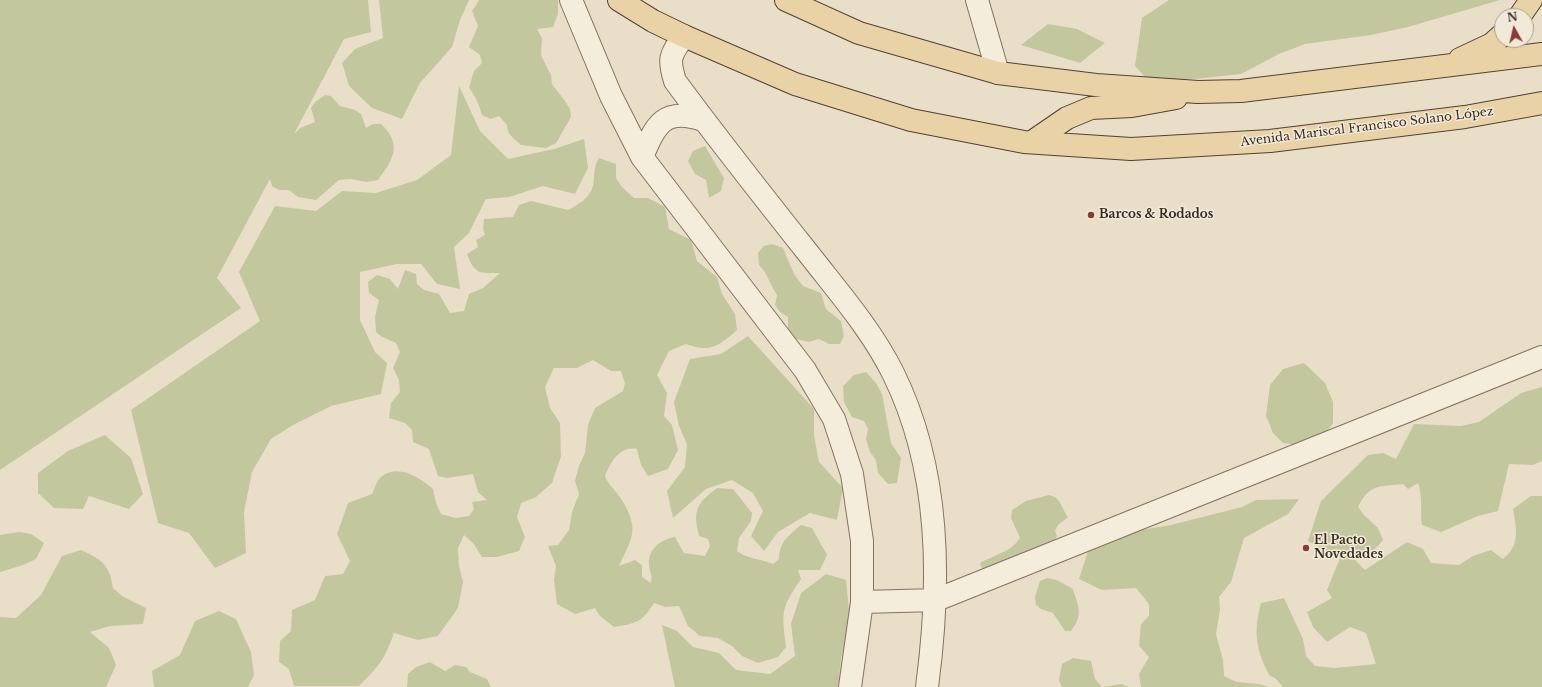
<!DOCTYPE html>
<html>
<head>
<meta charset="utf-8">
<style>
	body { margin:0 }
	#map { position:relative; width:1542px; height:687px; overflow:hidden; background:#e9dfc9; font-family:"Libre Baskerville",serif }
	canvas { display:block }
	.north { position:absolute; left:1494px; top:8px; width:40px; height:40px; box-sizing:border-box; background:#f2ead8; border:1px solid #a79e8f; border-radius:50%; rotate:352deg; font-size:11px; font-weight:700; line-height:16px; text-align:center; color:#362b21 }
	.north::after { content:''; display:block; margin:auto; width:14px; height:18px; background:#8c3739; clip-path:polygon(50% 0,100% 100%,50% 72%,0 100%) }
</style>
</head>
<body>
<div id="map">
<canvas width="1542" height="687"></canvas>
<div class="north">N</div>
</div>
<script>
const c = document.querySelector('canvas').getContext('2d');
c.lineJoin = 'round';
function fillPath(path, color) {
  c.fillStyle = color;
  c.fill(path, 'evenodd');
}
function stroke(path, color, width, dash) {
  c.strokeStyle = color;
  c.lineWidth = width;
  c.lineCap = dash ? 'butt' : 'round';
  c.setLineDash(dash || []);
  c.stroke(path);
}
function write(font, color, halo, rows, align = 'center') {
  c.font = font + ' "Libre Baskerville",serif';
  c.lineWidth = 3;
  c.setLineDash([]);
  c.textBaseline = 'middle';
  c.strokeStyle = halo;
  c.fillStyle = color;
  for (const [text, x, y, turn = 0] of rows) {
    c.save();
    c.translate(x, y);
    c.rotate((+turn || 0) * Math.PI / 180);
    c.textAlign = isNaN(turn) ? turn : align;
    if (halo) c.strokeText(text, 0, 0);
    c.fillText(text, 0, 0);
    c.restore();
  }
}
const green = new Path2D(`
	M 0,0 L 368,0 L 371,32 L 344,39 L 294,134 L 300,128 L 315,122 L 311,108 L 315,102 L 325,95 L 331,96 L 340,106 L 355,110 L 361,114 L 366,128 L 373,124 L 381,124 C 403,144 393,160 378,180 L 367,182 L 350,179 L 339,180 L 316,200 L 298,197 L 289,190 L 279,190 L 272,186 L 270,179 L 217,278 L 241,308 L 0,470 Z
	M 379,0 L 469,0 L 460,20 L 452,47 L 420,83 L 402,119 L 372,108 L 349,86 L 342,63 L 355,49 L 383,38 Z
	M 479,0 L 558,0 L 558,14 L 553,27 L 537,29 L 542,38 L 541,55 L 551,75 L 552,84 L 565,101 L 570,109 L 571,117 L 556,143 L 546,148 L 521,145 L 513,138 L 508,132 L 507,125 L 499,116 L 491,119 L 482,115 C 480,107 474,93 469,88 L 474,71 L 482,63 L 480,55 L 469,47 L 478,26 L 472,11 Z
	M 1169,0 L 1500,0 L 1408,27 L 1371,35 L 1305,44 L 1279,54 L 1241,74 L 1195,79 L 1147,79 L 1135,66 L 1142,18 Z
	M 1048,24 L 1077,29 L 1105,43 L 1080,63 L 1021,45 Z
	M 459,86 L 480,131 L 508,159 L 554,149 L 584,139 L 588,168 L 575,194 L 543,186 L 509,197 L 486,199 L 469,233 L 454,247 L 460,289 L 437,284 L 421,264 L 397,264 L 360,272 L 360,320 L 375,352 L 387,363 L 381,394 L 331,406 L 293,425 L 271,439 L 252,472 L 244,512 L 246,553 L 215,568 L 189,533 L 158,523 L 131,410 L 260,321 L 239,272 L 275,206 L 316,211 L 342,191 L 376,193 L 417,180 L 451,155 Z
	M 705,146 L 724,178 L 721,191 L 709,198 L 706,180 L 695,174 L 688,161 L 693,151 Z
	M 599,158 L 616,164 L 616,178 L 622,187 L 634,198 L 648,198 L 665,207 L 669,229 L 691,240 L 697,261 L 717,277 L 722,294 L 735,314 L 737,330 C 719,346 710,353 686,344 L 669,351 L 657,375 L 667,393 L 664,416 L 672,425 L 678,450 L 668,469 L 648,476 L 641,465 L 637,449 C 620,446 611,461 605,476 C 609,486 613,487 619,496 C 626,505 635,523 632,534 C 630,545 623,556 619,566 L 635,560 L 642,565 L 642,577 L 651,583 C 653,574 649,572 649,564 C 648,549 661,539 675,537 L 684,553 L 705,556 L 710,546 L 708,539 L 699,536 C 693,510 696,504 717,488 L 733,489 L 752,513 L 751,521 L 739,538 L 737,551 C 748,559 761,559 773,564 L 779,559 C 779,542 789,535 801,525 L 812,528 L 827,555 L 820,570 L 798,570 L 801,579 C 780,610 782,611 786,647 L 778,657 L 758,663 L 742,656 L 732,646 L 718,638 L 700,636 L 688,626 L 679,606 L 665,607 L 654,603 C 642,623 636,623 614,627 L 600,616 L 595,608 L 575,614 L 557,604 L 554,580 L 556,566 L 548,546 L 558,545 L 569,530 L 572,512 L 579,494 L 575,481 L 579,466 L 585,453 L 588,425 L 595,408 L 623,391 L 625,383 L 621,371 L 611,371 L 593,360 L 577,368 L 554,368 L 545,387 L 550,408 L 560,423 L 561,456 L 552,483 L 536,497 L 521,503 L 517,517 L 525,537 L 519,551 L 497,557 L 482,557 L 473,543 L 464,535 L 458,548 L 459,566 L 463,582 L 458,608 L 438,636 L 418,640 L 394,633 C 384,661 379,666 359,686 L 294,686 L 289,669 L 279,662 L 280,641 L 291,631 L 292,610 L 315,600 L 325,576 L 343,574 L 350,561 L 337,534 L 348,503 L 372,494 C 374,490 376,483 379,479 C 396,462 419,477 433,489 L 436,503 L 441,514 L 456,518 L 469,516 L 474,509 L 472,502 L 487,500 L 478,492 L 473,474 L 447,478 L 438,476 L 429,449 L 413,442 L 412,430 L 405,423 L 389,418 L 391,403 L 400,392 L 399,380 L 393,368 L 400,352 L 396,343 L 382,337 L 376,332 L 375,317 L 379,300 L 369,293 L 368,282 L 377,275 L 390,279 L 398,289 L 405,270 L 416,274 L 417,284 L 424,290 L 439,294 L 450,313 L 464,311 L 469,294 L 483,288 L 500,273 C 481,273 475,276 467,254 L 478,247 L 476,240 L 485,235 L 483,229 L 484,219 L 513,217 L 519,205 L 531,201 L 568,210 C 578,205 590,198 593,186 C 595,176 593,167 599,158 Z
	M 772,244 L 783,248 L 794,274 L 803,286 L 821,293 L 826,309 L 841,321 L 844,336 L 840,344 L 829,344 L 819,339 L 809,342 L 792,338 L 788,330 L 788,317 L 780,312 L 775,305 L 777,295 C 770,285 768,274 759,265 L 758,253 L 764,246 Z
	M 748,336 L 814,409 L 814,435 L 819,462 L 843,488 L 837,520 L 810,513 L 778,532 L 764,551 L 751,536 L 763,511 L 753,493 L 732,480 L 706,489 L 673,518 L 667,491 L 685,467 L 687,444 L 679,426 L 674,402 L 690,359 L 721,354 Z
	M 1304,363 L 1325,383 L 1333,402 L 1333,423 L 1326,433 L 1299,445 L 1283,443 L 1273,433 L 1266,416 L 1270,385 L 1283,369 Z
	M 866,372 L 876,383 L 882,394 L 891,443 L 901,458 L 897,483 L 888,484 L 878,473 L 876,460 L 870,452 L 866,439 L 868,429 L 864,421 L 852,417 L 844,402 L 843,386 L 854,375 Z
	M 1542,387 L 1542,461 L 1533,465 L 1509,464 L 1498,511 L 1478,516 L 1441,532 L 1422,525 C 1420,511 1423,497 1418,483 L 1408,489 L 1403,484 C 1379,487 1370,483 1358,507 L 1364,515 L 1378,528 L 1383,540 L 1375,549 L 1352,557 L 1365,570 L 1407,542 L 1423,549 L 1431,563 L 1459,565 L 1473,556 L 1491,550 L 1503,559 C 1521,545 1516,528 1513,509 L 1531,496 L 1542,496 L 1542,687 L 1283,687 L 1275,678 L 1270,676 C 1256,651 1253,632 1261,603 L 1284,598 L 1303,639 L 1306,656 L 1315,666 L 1335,668 L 1376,664 L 1366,633 L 1350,627 L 1327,642 L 1313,627 L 1307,612 L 1332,598 L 1327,590 L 1340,558 L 1308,541 L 1321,501 L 1368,455 L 1383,453 L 1396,459 L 1414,424 L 1461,426 L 1479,422 L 1521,393 Z
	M 105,435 L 131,458 L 143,494 L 129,509 L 89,496 L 83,509 L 54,508 L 38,493 L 38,473 L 68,451 Z
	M 1049,495 C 1061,497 1061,508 1068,517 L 1058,525 L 1055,531 L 1057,536 L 1053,543 L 987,569 L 982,568 L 980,563 C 994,555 1011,552 1020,538 L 1011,518 L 1012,510 L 1026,501 Z
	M 1299,499 L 1288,514 L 1244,538 L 1231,582 L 1219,597 L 1220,610 L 1216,634 L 1223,660 L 1224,676 C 1242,687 1253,680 1268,687 L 1141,687 L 1139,674 L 1149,657 L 1139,646 L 1141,624 L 1149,616 L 1149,604 L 1136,588 L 1102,590 L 1079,579 L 1088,551 L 1110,529 L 1140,530 L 1171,525 L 1242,507 L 1256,500 Z
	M 19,532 L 31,534 L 44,543 L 36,559 L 23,565 L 0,572 L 0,535 Z
	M 81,550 C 102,560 109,563 113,588 L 122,596 L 146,608 L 143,624 L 110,626 L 90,632 L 109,648 L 116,665 L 106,687 L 0,687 L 0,617 L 16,618 L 41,595 L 62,556 Z
	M 826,574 L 846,580 L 850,621 L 841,659 L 838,687 L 675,687 L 662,625 L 677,631 L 693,647 L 719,653 L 736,670 L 770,674 L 795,656 L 791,624 L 801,593 Z
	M 1047,578 L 1057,580 L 1073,589 C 1078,606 1084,615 1071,631 L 1065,631 L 1053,613 L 1041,609 L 1036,605 L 1035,597 L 1040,581 Z
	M 219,611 L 236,619 L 251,652 L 254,675 L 248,687 L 154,687 L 152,671 L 180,655 L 195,621 Z
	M 1073,658 L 1091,661 L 1095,679 L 1102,687 L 1122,684 L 1129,687 L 1062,687 L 1059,680 L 1062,664 Z
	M 430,662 L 445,671 L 455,665 L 466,667 L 470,672 L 487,679 L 491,687 L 407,687 L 408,674 L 416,667 Z`);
const minor = new Path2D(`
	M 571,0 L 611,96 L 642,157 L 805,370 L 834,419 L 852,474 L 862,541 L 862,602 L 850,687
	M 977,0 L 998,73
	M 684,36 C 670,55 668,59 675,81 C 719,141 766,200 812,258 C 841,295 872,331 893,373 C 941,470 941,582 927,687
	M 642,157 C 656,124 664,107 703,120
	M 862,602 L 936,600 L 1542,357`);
const primary = new Path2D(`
	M 619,0 L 653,21 L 684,36 L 795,84 L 911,120 L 1024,142 L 1131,149 L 1270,141 L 1465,117 L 1542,103
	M 786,0 L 859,33 L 998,73 L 1096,85 L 1198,92 L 1241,91 L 1542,54
	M 1520,16 L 1531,0
	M 1460,59 L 1492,44 L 1502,35
	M 1032,142 L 1067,118 L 1091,108 L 1132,106 L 1176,98`);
const markers = [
	[1091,215,4,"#8c3739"],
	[1306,548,4,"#8c3739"]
];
const streetNames = [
	["Avenida Mariscal Francisco Solano López",1367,127,-7]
];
const poiNames = [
	["Barcos & Rodados",1099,215],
	["El Pacto",1314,541],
	["Novedades",1314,555]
];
fillPath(green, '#c2c79e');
stroke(minor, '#847260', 24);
stroke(primary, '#524133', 24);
stroke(minor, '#f5eddb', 22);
stroke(primary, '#e8d2a6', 22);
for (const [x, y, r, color] of markers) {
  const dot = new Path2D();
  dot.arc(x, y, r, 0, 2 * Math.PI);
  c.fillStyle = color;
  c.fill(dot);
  stroke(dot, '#f2ead8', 1.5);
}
write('12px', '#362b21', '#f2ead8', streetNames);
write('bold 12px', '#362b21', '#f2ead8', poiNames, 'left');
</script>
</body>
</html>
